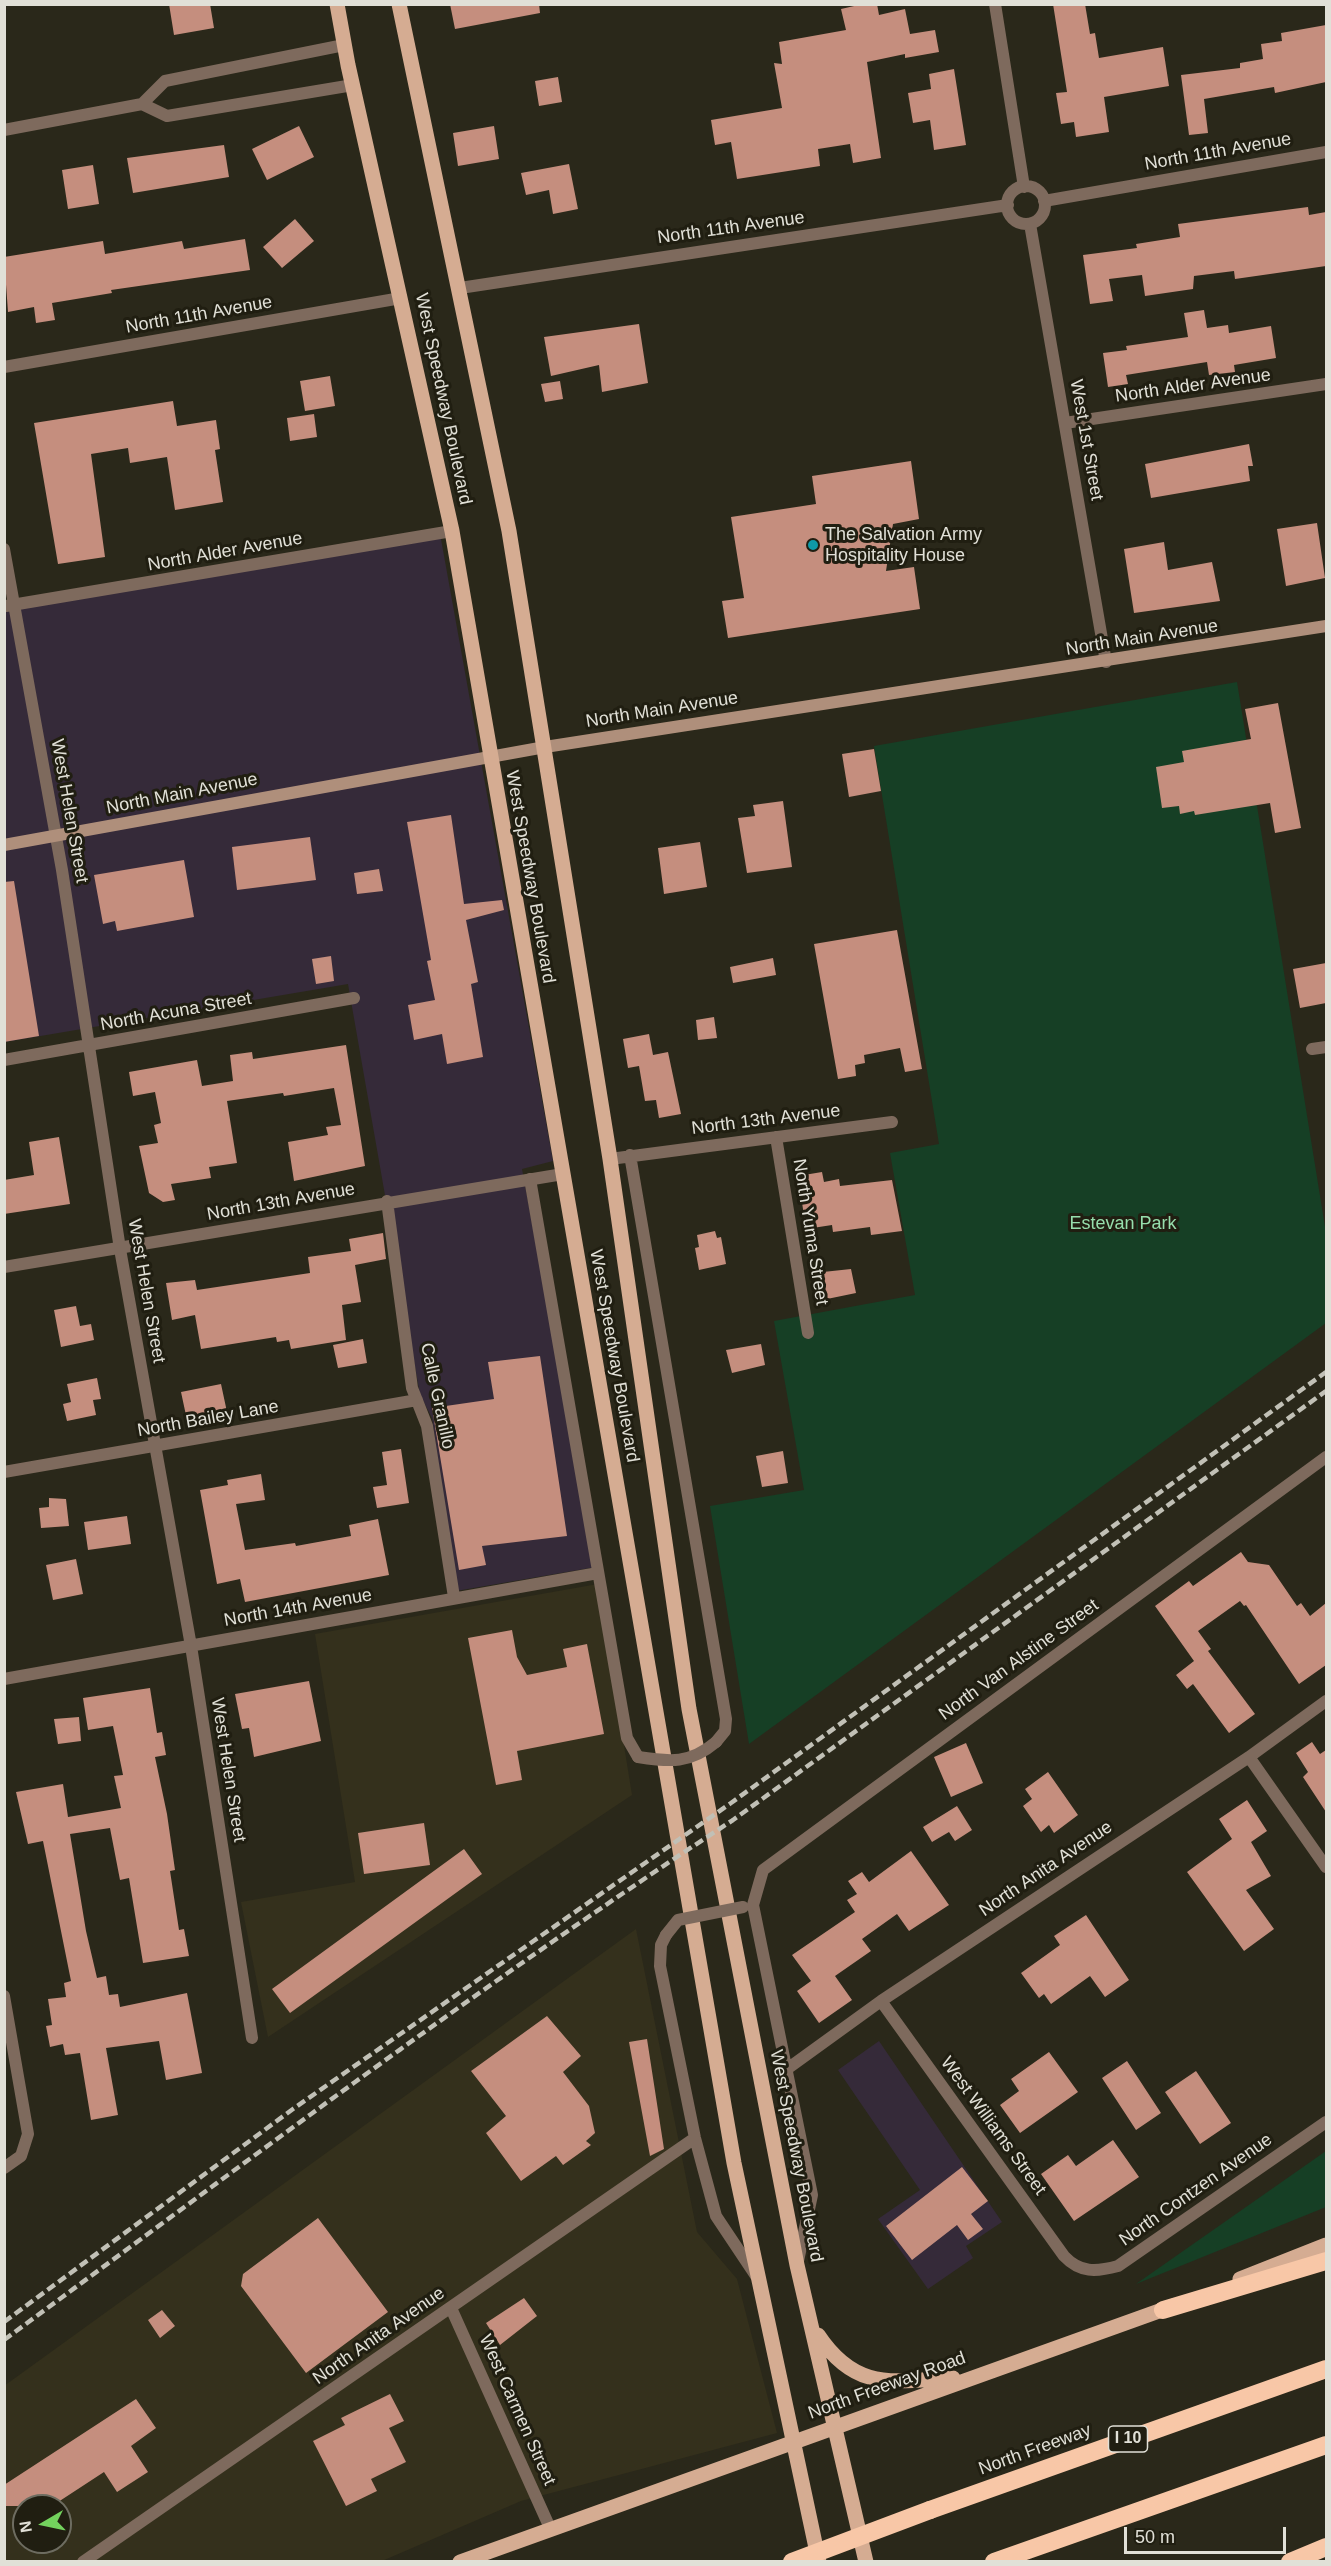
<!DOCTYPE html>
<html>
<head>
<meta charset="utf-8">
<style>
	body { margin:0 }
	#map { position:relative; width:1331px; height:2566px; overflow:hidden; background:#2a281a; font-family:Helvetica,sans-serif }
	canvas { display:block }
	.frame { position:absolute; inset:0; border:6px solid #e1e0d7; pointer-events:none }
	.north { position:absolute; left:12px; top:2494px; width:60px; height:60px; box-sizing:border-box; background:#201e11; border:2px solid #6d6c60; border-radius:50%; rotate:261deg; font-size:16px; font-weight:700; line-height:24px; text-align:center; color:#e1e0d7 }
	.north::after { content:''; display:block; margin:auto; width:21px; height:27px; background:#73d25d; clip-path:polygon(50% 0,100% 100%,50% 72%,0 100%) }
	.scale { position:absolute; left:1124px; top:2527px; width:162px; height:27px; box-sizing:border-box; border:3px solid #e1e0d7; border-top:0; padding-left:8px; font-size:18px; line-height:21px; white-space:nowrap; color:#e1e0d7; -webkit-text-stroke:4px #201e11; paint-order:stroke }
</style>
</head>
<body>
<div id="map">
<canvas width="1331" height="2566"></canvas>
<div class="frame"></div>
<div class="north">N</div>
<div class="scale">50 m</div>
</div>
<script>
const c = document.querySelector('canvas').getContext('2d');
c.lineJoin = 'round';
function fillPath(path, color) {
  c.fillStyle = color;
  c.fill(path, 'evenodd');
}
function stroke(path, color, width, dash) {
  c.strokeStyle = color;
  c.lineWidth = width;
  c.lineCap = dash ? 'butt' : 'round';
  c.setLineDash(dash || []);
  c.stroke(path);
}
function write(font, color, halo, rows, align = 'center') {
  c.font = font + ' Helvetica,sans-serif';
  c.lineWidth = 6;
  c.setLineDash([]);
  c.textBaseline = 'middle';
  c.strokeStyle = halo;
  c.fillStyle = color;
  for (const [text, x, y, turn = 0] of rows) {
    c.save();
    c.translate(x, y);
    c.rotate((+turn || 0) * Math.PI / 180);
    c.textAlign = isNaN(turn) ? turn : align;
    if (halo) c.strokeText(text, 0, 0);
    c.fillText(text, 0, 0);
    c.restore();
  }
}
const commercial = new Path2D(`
	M 439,528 L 553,1161 L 522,1169 L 596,1567 L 456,1591 L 432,1418 L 420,1395 L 348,984 L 5,1042 L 5,608 Z
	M 879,2041 L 1002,2222 L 966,2246 L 973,2258 L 928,2289 L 878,2219 L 920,2190 L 838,2070 Z`);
const built = new Path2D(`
	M 598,1584 L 632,1795 L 268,2037 L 241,1902 L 355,1882 L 315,1634 Z
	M 636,1929 L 697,2232 L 737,2279 L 777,2433 L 521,2501 L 382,2561 L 5,2561 L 4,2386 ZM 24,2506 L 60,2506 L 60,2542 L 24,2542 Z`);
const green = new Path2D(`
	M 1237,682 L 1326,1233 L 1326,1323 L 749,1744 L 710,1506 L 804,1490 L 774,1321 L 915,1295 L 890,1153 L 939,1144 L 874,746 Z
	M 1326,2151 L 1326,2207 L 1136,2284 Z`);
const building = new Path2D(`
	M 169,4 L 210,4 L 214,28 L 174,35 Z
	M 450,4 L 539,4 L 540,13 L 455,29 Z
	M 863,4 L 877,4 L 879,15 L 905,9 L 910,34 L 935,30 L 939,52 L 905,58 L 905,54 L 867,62 L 881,158 L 853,163 L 850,144 L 818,149 L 820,166 L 737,179 L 731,142 L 715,145 L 711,120 L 782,108 L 774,63 L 782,64 L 779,42 L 846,30 L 841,9 Z
	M 1053,4 L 1085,4 L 1090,34 L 1095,33 L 1099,58 L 1163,47 L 1169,86 L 1104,97 L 1109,132 L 1076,137 L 1074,122 L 1061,124 L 1056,93 L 1067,92 Z
	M 1326,25 L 1326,82 L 1275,93 L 1274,87 L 1204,99 L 1208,133 L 1189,135 L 1181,75 L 1240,68 L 1240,63 L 1263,59 L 1261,44 L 1282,41 L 1281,33 Z
	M 954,69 L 966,145 L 934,150 L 930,120 L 913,123 L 908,93 L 931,89 L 929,74 Z
	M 558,77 L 562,102 L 539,106 L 535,81 Z
	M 299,126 L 314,157 L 267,180 L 252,149 Z
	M 494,126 L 499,159 L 458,166 L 453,133 Z
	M 224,145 L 229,177 L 133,193 L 127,158 Z
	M 569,164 L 578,209 L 553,214 L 549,190 L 526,195 L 521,173 Z
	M 93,165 L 99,204 L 68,209 L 62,170 Z
	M 1308,207 L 1309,215 L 1326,212 L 1326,266 L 1235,279 L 1234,271 L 1194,276 L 1193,289 L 1145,296 L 1142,275 L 1109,279 L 1113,301 L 1090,304 L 1083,255 L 1137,248 L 1136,244 L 1180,237 L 1178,224 Z
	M 295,219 L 314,241 L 282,268 L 263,247 Z
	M 245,239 L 250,270 L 111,290 L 112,293 L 52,303 L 55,320 L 36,323 L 34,307 L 8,312 L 4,257 L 103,241 L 105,254 L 182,241 L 184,249 Z
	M 1204,310 L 1207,328 L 1228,325 L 1229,333 L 1271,326 L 1276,358 L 1234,365 L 1235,372 L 1209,375 L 1207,362 L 1126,375 L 1128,384 L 1108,387 L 1103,353 L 1127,350 L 1126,346 L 1188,337 L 1184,313 Z
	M 639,324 L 648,383 L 602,392 L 599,365 L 551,376 L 544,337 Z
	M 330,376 L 335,406 L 305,411 L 300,381 Z
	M 560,381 L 563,399 L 545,402 L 541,384 Z
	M 173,401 L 177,426 L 216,420 L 220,449 L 215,450 L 223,502 L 175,510 L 167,457 L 130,463 L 128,448 L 91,454 L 105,557 L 58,564 L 34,423 Z
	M 314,414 L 317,437 L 290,441 L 287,418 Z
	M 1249,444 L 1253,466 L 1248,466 L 1250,481 L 1151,498 L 1145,464 Z
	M 911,461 L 919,519 L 893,524 L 886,571 L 914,567 L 920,609 L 728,638 L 722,601 L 744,598 L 731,517 L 816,504 L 812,476 Z
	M 1317,523 L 1325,578 L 1286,586 L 1277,529 Z
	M 1164,542 L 1168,570 L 1212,562 L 1220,601 L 1134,613 L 1124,549 Z
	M 1278,703 L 1301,828 L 1275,833 L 1270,803 L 1195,815 L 1194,811 L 1180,814 L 1179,806 L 1162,808 L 1156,767 L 1184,762 L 1182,751 L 1251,739 L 1245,709 Z
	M 874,749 L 881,791 L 849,797 L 842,754 Z
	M 783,801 L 792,867 L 747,873 L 738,818 L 755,816 L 753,805 Z
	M 451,815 L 464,904 L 502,900 L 504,910 L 466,920 L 478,982 L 471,984 L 483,1057 L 447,1064 L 442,1034 L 414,1040 L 408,1005 L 435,1000 L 427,961 L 431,960 L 407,822 Z
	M 310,837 L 316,880 L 237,890 L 232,847 Z
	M 700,842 L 707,887 L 664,894 L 658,848 Z
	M 184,860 L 194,917 L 117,931 L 115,921 L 103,924 L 94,875 Z
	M 379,869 L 383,891 L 357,894 L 354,873 Z
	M 14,881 L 39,1036 L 4,1042 L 4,882 Z
	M 897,930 L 922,1069 L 905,1072 L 900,1048 L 864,1055 L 865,1063 L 855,1065 L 856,1076 L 838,1079 L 814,944 Z
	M 331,956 L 334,981 L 316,984 L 312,959 Z
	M 773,958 L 776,975 L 733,983 L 730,967 Z
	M 1326,963 L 1326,1003 L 1300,1008 L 1293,969 Z
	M 714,1017 L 717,1038 L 698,1040 L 696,1020 Z
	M 649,1034 L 653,1055 L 668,1052 L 681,1114 L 659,1118 L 656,1100 L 645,1101 L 639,1066 L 628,1068 L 623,1039 Z
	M 346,1045 L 365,1166 L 294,1181 L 288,1142 L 328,1135 L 326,1127 L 341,1125 L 334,1088 L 284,1096 L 283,1093 L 227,1101 L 237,1163 L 209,1167 L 211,1178 L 171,1184 L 175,1200 L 163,1202 L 149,1193 L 139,1146 L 158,1143 L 154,1125 L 161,1123 L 155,1092 L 133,1096 L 129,1072 L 197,1060 L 202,1086 L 233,1081 L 230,1055 L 252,1052 L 253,1059 Z
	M 59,1137 L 70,1204 L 4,1214 L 4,1180 L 34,1175 L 29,1142 Z
	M 822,1172 L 824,1182 L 839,1179 L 840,1186 L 892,1180 L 902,1231 L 871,1235 L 870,1227 L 833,1232 L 832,1225 L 806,1229 L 798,1176 Z
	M 715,1231 L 717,1238 L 721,1237 L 726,1264 L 699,1270 L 695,1248 L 699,1247 L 697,1235 Z
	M 383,1233 L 386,1259 L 355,1265 L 361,1302 L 342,1305 L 346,1340 L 291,1349 L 289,1340 L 277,1342 L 276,1337 L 201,1349 L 195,1315 L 172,1320 L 166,1283 L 195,1280 L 197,1290 L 310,1273 L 308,1257 L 351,1251 L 349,1239 Z
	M 851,1269 L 856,1293 L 827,1299 L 823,1272 Z
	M 76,1306 L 80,1326 L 91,1324 L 94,1340 L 61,1347 L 54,1310 Z
	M 363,1339 L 367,1363 L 338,1368 L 333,1345 Z
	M 761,1344 L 765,1365 L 732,1373 L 726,1350 Z
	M 540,1356 L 567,1536 L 482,1546 L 486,1565 L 459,1570 L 432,1408 L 494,1399 L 488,1362 Z
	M 97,1378 L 101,1399 L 93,1400 L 96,1415 L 67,1421 L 63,1404 L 71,1402 L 67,1384 Z
	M 221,1384 L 227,1412 L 187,1420 L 181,1392 Z
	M 401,1449 L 409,1503 L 377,1508 L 373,1487 L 387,1485 L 382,1452 Z
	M 783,1451 L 788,1483 L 762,1487 L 756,1456 Z
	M 261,1474 L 265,1500 L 236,1504 L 245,1550 L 295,1543 L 296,1546 L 351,1536 L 349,1525 L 378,1519 L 389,1575 L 245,1602 L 240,1579 L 217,1584 L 200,1490 L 228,1485 L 227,1480 Z
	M 49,1498 L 66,1499 L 69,1526 L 41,1528 L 39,1508 L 49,1507 Z
	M 127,1516 L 131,1544 L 88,1550 L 84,1522 Z
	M 1241,1552 L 1248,1562 L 1269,1565 L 1297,1606 L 1301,1603 L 1310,1616 L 1326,1603 L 1326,1665 L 1299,1684 L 1246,1605 L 1244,1606 L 1240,1601 L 1198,1631 L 1211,1649 L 1208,1651 L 1255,1714 L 1229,1733 L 1193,1684 L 1187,1689 L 1176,1675 L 1194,1661 L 1155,1606 L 1189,1581 L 1193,1586 Z
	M 76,1559 L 83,1594 L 53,1600 L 46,1565 Z
	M 512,1630 L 517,1657 L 527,1675 L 567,1667 L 563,1649 L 587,1644 L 604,1734 L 517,1751 L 522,1780 L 496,1785 L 468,1638 Z
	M 309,1681 L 321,1741 L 254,1757 L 249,1728 L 242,1729 L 235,1694 Z
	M 150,1688 L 157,1733 L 162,1732 L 166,1755 L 155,1757 L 167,1814 L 175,1870 L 170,1871 L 179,1930 L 184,1929 L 189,1956 L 143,1963 L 129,1878 L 120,1880 L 110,1828 L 70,1834 L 86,1931 L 97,1978 L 106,1976 L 109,1995 L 118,1994 L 120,2007 L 187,1993 L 202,2073 L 166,2080 L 159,2041 L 106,2048 L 118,2115 L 91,2120 L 80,2053 L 65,2055 L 63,2044 L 50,2047 L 46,2026 L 52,2025 L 48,1999 L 66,1997 L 64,1983 L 71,1981 L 43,1841 L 28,1844 L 16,1792 L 63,1784 L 68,1817 L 121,1808 L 114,1776 L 123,1775 L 113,1726 L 88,1730 L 83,1698 Z
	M 79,1717 L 81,1741 L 58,1744 L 54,1719 Z
	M 1312,1742 L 1320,1754 L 1326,1750 L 1326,1812 L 1303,1777 L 1308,1772 L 1296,1753 Z
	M 966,1743 L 983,1783 L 951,1797 L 934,1757 Z
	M 1048,1772 L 1078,1815 L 1054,1833 L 1049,1825 L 1041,1832 L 1023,1806 L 1032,1799 L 1025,1789 Z
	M 1247,1800 L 1267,1831 L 1251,1842 L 1271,1876 L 1246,1890 L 1274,1929 L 1244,1951 L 1187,1872 L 1232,1839 L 1219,1819 Z
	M 957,1806 L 972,1830 L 955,1841 L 949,1832 L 932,1842 L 923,1827 Z
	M 424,1823 L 430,1865 L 364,1874 L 358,1833 Z
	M 464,1849 L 482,1874 L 290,2013 L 272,1989 Z
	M 911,1851 L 949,1905 L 909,1931 L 897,1914 L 862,1939 L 871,1951 L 835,1976 L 852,2000 L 819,2023 L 797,1991 L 811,1981 L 792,1955 L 855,1912 L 847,1900 L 857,1894 L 848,1881 L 862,1872 L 869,1882 Z
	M 1086,1915 L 1129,1980 L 1105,1997 L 1090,1976 L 1051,2004 L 1044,1994 L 1039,1998 L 1021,1973 L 1060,1945 L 1054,1936 Z
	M 547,2016 L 581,2056 L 563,2072 L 589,2106 L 595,2133 L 586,2141 L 591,2145 L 563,2165 L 556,2156 L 521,2181 L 486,2133 L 506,2116 L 471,2071 Z
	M 647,2039 L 664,2149 L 650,2156 L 629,2042 Z
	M 1049,2052 L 1078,2092 L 1020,2133 L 1000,2105 L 1019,2091 L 1011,2079 Z
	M 1127,2061 L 1161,2113 L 1136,2130 L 1102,2078 Z
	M 1196,2071 L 1231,2123 L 1200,2144 L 1165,2092 Z
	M 1113,2140 L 1139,2177 L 1074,2221 L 1041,2174 L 1068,2155 L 1076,2166 Z
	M 962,2167 L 988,2201 L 971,2214 L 983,2229 L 968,2240 L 957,2225 L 912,2260 L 886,2226 Z
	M 318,2218 L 388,2312 L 306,2373 L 241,2286 L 243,2274 Z
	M 524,2298 L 537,2316 L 500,2345 L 486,2323 Z
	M 162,2310 L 175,2326 L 160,2338 L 148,2320 Z
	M 390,2394 L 404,2421 L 389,2428 L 406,2462 L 371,2479 L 377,2491 L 346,2506 L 313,2441 L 345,2425 L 341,2418 Z
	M 136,2399 L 156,2428 L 131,2446 L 148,2472 L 117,2492 L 104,2472 L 52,2506 L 4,2506 L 4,2485 Z`);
const minor = new Path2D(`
	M 995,4 L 1024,187
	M 344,45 L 165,81 L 142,104 L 167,116 L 353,85
	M 4,130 L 142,104
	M1007 205a19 19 0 1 1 38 0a19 19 0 1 1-38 0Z
	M 1044,201 L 1326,152
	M 1030,224 L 1106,662
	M 460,288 L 1008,205
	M 4,367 L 401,298
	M 1065,423 L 1326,384
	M 4,549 L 62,870 L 120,1249 L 191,1646 L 252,2038
	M 6,606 L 452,531
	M 1312,1049 L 1326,1047
	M 4,1060 L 354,998
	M 776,1137 L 808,1333
	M 630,1155 L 726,1719 L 725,1731 L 716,1742
	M 610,1159 L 892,1122
	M 530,1179 L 627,1738 L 638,1757
	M 387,1201 L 412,1388 L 427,1426 L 454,1597
	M 4,1267 L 563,1174
	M 4,1472 L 417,1400
	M 4,1679 L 598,1573
	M 1249,1757 L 1326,1867
	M 666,1935 L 661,1945 L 660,1966 L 695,2138 L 716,2216 L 756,2276
	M 4,1996 L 28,2134 L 21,2156 L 4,2168
	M 881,2001 L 1064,2256 C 1080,2273 1096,2272 1118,2266 L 1326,2122
	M 787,2069 L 881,2001 L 1249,1757 L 1326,1701
	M 798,2261 L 812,2195 L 753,1905 L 763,1870 L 1326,1457
	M 451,2308 L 550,2528
	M 83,2562 L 695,2138`);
const secondary = new Path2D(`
	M 4,845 L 545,747 L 1326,626`);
const primary = new Path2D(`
	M 337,4 L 348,65 L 452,531 L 734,2163 L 819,2562
	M 399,4 L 509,531 L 610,1159 L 689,1709 L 797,2265 L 866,2562
	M 1240,2279 L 1326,2245
	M 818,2335 C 856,2392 893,2381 953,2378
	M 460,2562 L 1173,2306`);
const motorway = new Path2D(`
	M 1163,2310 L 1326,2261
	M 930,2510 L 1326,2369
	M 994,2562 L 1326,2445
	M 1290,2562 L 1326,2547`);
const rail = new Path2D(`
	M 4,2322 L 293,2109 L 731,1803 L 1326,1372
	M 4,2340 C 245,2163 483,1983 733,1820 L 1326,1391`);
const minorBridge = new Path2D(`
	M 638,1757 C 670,1762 690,1764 716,1742
	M 666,1935 L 678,1920 L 743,1907`);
const motorwayBridge = new Path2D(`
	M 792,2562 L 930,2510`);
const markers = [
	[813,545,6,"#0f9aa8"]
];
const shields = [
	[1128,2439,39]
];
const shieldNames = [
	["I 10",1128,2439]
];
const streetNames = [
	["North 11th Avenue",1218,152,-10],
	["North 11th Avenue",731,228,-8],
	["North 11th Avenue",199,315,-10],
	["North Alder Avenue",1193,386,-8],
	["West Speedway Boulevard",443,399,78],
	["West 1st Street",1086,440,80],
	["North Alder Avenue",225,552,-10],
	["North Main Avenue",1142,638,-9],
	["North Main Avenue",662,710,-9],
	["North Main Avenue",182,794,-11],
	["West Helen Street",69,811,80],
	["West Speedway Boulevard",530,877,80],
	["North Acuna Street",176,1012,-10],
	["North 13th Avenue",766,1120,-7],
	["North 13th Avenue",281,1202,-10],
	["North Yuma Street",810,1232,81],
	["West Helen Street",146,1291,80],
	["West Speedway Boulevard",614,1356,80],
	["Calle Granillo",437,1396,78],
	["North Bailey Lane",208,1419,-10],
	["North 14th Avenue",298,1608,-10],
	["North Van Alstine Street",1019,1660,-36],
	["West Helen Street",228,1770,81],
	["North Anita Avenue",1046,1869,-34],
	["West Williams Street",993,2126,54],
	["West Speedway Boulevard",796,2156,79],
	["North Contzen Avenue",1196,2190,-35],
	["North Anita Avenue",379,2336,-35],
	["North Freeway Road",887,2386,-20],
	["West Carmen Street",517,2410,66],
	["North Freeway",1035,2450,-20]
];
const poiNames = [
	["The Salvation Army",825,535],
	["Hospitality House",825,556]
];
const parkNames = [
	["Estevan Park",1123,1224]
];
fillPath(commercial, '#352a39');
fillPath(built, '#34301c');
fillPath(green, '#163f25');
fillPath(building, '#c58e7e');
stroke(minor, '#7e6a5d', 12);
stroke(secondary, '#af8f7b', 12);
stroke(primary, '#d5ac92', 15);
stroke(motorway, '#f8c7a7', 18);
stroke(rail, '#c1c0b6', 4.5, [9, 4.5]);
stroke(minorBridge, '#7e6a5d', 12);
stroke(motorwayBridge, '#f8c7a7', 18);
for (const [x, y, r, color] of markers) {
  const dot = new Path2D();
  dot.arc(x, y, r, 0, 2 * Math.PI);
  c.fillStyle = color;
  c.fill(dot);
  stroke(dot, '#201e11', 2);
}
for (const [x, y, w] of shields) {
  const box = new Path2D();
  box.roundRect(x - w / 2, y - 13, w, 26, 4.5);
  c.fillStyle = '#201e11';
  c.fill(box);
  stroke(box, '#e1e0d7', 1.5);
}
write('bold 16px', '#e1e0d7', null, shieldNames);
write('18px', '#e1e0d7', '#201e11', streetNames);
write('18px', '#e1e0d7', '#201e11', poiNames, 'left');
write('18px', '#96deac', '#201e11', parkNames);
</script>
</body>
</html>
